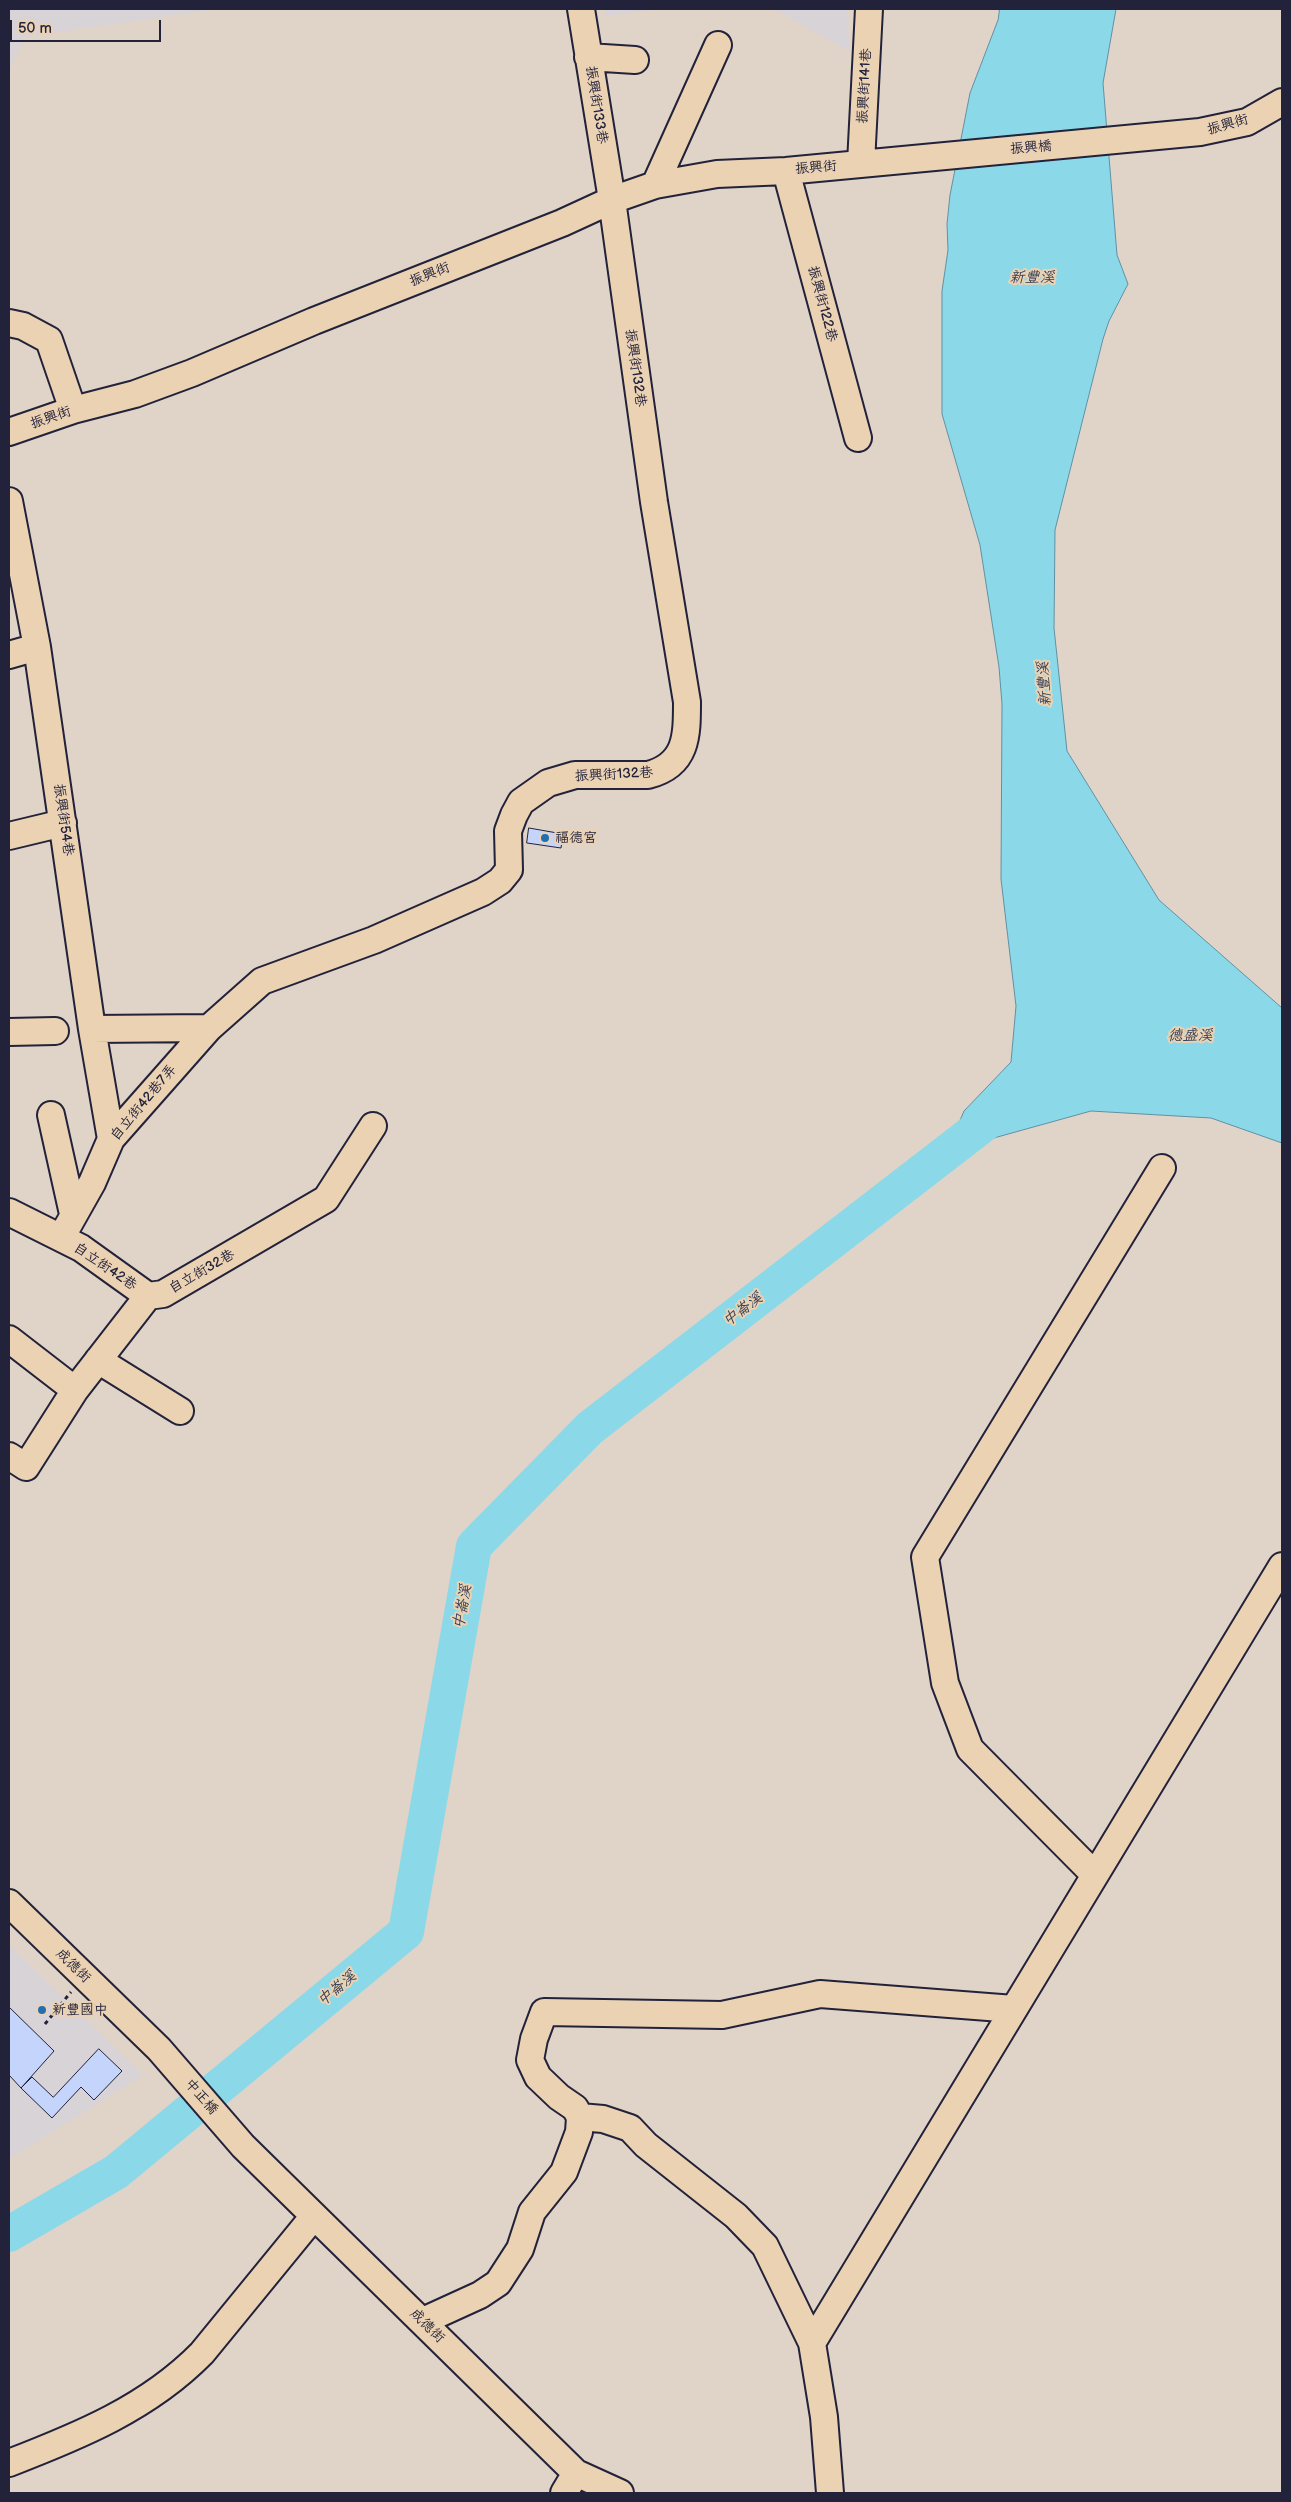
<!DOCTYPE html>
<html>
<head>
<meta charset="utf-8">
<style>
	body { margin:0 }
	#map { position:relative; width:1291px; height:2502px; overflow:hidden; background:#e0d3c8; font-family:"Balsamiq Sans",sans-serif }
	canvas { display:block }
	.frame { position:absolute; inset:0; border:10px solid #22223b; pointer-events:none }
	.scale { position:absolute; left:10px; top:20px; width:151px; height:22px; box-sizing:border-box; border:2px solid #22223b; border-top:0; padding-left:6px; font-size:15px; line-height:18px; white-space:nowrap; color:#22223b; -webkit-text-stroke:4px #ebd2b3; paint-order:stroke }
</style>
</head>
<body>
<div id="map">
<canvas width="1291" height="2502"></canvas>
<div class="frame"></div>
<div class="scale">50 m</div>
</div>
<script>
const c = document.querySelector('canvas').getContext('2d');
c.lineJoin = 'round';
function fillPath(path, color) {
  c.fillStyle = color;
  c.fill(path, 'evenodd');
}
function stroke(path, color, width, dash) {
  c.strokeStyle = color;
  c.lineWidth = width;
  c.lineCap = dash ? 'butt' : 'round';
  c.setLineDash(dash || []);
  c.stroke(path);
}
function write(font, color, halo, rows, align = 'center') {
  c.font = font + ' "Balsamiq Sans","LXGW WenKai TC",sans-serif';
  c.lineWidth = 4;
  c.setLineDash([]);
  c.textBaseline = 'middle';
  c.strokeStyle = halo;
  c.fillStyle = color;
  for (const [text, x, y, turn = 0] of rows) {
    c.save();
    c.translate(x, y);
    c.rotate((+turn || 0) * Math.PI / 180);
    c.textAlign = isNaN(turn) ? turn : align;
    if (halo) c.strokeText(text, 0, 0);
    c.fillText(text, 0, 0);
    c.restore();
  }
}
const built = new Path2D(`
	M 9,9 L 215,9 L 25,37 L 9,71 Z
	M 605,9 L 660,9 L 605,16 Z
	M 774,9 L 848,9 L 849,51 Z
	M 9,1945 L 143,2075 L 9,2159 Z`);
const water = new Path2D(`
	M 1000,9 L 1116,9 L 1103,83 L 1117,255 L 1128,284 L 1109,321 L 1103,339 L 1055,530 L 1054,628 L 1067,751 L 1159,900 L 1282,1008 L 1282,1143 L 1211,1118 L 1091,1111 L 947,1151 L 964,1111 L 1011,1062 L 1016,1006 L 1001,879 L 1002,704 L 999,667 L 980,545 L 942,414 L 942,291 L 948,250 L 947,224 L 950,195 L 970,93 L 998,20 Z`);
const river = new Path2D(`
	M 9,2234 L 116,2172 L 406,1932 L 474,1546 L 590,1428 L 989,1120`);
const building = new Path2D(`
	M 529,828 L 563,834 L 561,848 L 527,843 Z
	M 9,2007 L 54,2051 L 21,2088 L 9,2075 Z
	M 99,2049 L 122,2071 L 94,2100 L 81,2087 L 52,2118 L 21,2088 L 32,2077 L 53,2097 Z`);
const path = new Path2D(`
	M 45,2024 L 71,1992`);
const minor = new Path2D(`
	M 588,57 L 635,60
	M 861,163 L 869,9
	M 786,171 L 858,438
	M 655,185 L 718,45
	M 9,323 L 23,326 L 49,340 L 73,410
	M 9,432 L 73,410 L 135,394 L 192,373 L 314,321 L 562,223 L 612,200 L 655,185 L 717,174 L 786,171 L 1200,132 L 1247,122 L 1282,102
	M 9,501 L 37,647 L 92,1029 L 111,1139
	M 9,655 L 37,647
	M 9,836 L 63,823
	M 92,1029 L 209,1028
	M 9,1032 L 55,1031
	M 51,1115 L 73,1214
	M 9,1212 L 81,1248 L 148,1296
	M 61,1238 L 92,1183 L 111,1139 L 209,1028 L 262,981 L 374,940 L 483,892 L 500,881 L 509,870 L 508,831 L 514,815 L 521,802 L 548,783 L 575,775 L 648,775 C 687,765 687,736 687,702 L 654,502 L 612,200 L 581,9
	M 9,1339 L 75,1390
	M 98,1360 L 180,1411
	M 9,1456 L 26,1467 L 75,1390 L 148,1296 L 163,1294 L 326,1199 L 373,1126
	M 1095,1875 L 970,1749 L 945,1683 L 925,1557 L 1162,1168
	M 9,1903 L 159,2049 L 243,2146 L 576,2473 L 620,2493
	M 580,2117 L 603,2119 L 630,2128 L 646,2145 L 736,2216 L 765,2246 L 812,2343
	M 423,2321 L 480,2295 L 498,2283 L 520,2249 L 532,2212 L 564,2172 L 579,2132 L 580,2117 L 575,2108 L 559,2097 L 538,2077 L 530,2060 L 534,2039 L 544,2012 L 722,2015 L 820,1994 L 1014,2009
	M 9,2463 C 79,2436 148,2408 202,2353 L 314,2216
	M 564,2493 L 576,2473
	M 830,2493 L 824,2417 L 812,2343 L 1282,1566`);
const markers = [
	[545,838,5,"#1f6fb2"],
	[42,2010,5,"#1f6fb2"]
];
const streetNames = [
	["振興街141巷",865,86,-87],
	["振興街133巷",596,105,81],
	["振興街",1228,125,-16],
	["振興橋",1031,148,-5],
	["振興街",816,168,-5],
	["振興街",430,275,-22],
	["振興街122巷",822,304,75],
	["振興街132巷",635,368,82],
	["振興街",51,418,-19],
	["振興街132巷",614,775,-3],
	["振興街54巷",63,820,82],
	["自立街42巷7弄",144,1103,-50],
	["自立街42巷",105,1267,34],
	["自立街32巷",202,1272,-30],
	["成德街",73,1966,44],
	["中正橋",201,2097,49],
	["成德街",427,2326,44]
];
const poiNames = [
	["福德宫",555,838],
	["新豐國中",52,2010]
];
const waterNames = [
	["新豐溪",1032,278],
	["新豐溪",1045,684,-94],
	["德盛溪",1190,1036],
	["中崙溪",743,1310,-37],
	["中崙溪",463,1607,-80],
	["中崙溪",337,1989,-40]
];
fillPath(built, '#d8d3d7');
fillPath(water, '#8bd9e8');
stroke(water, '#6190a3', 1);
stroke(river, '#8bd9e8', 36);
fillPath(building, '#c5d4fa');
stroke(building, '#22223b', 1);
stroke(minor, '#22223b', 30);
stroke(path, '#22223b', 3, [4, 4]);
stroke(minor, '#ebd2b3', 26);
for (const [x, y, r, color] of markers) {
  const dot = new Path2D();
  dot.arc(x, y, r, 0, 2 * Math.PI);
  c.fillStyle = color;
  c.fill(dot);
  stroke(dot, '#ebd2b3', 2);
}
write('14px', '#22223b', '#ebd2b3', streetNames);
write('14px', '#22223b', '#ebd2b3', poiNames, 'left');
write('italic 15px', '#323d55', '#ebd2b3', waterNames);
</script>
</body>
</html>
